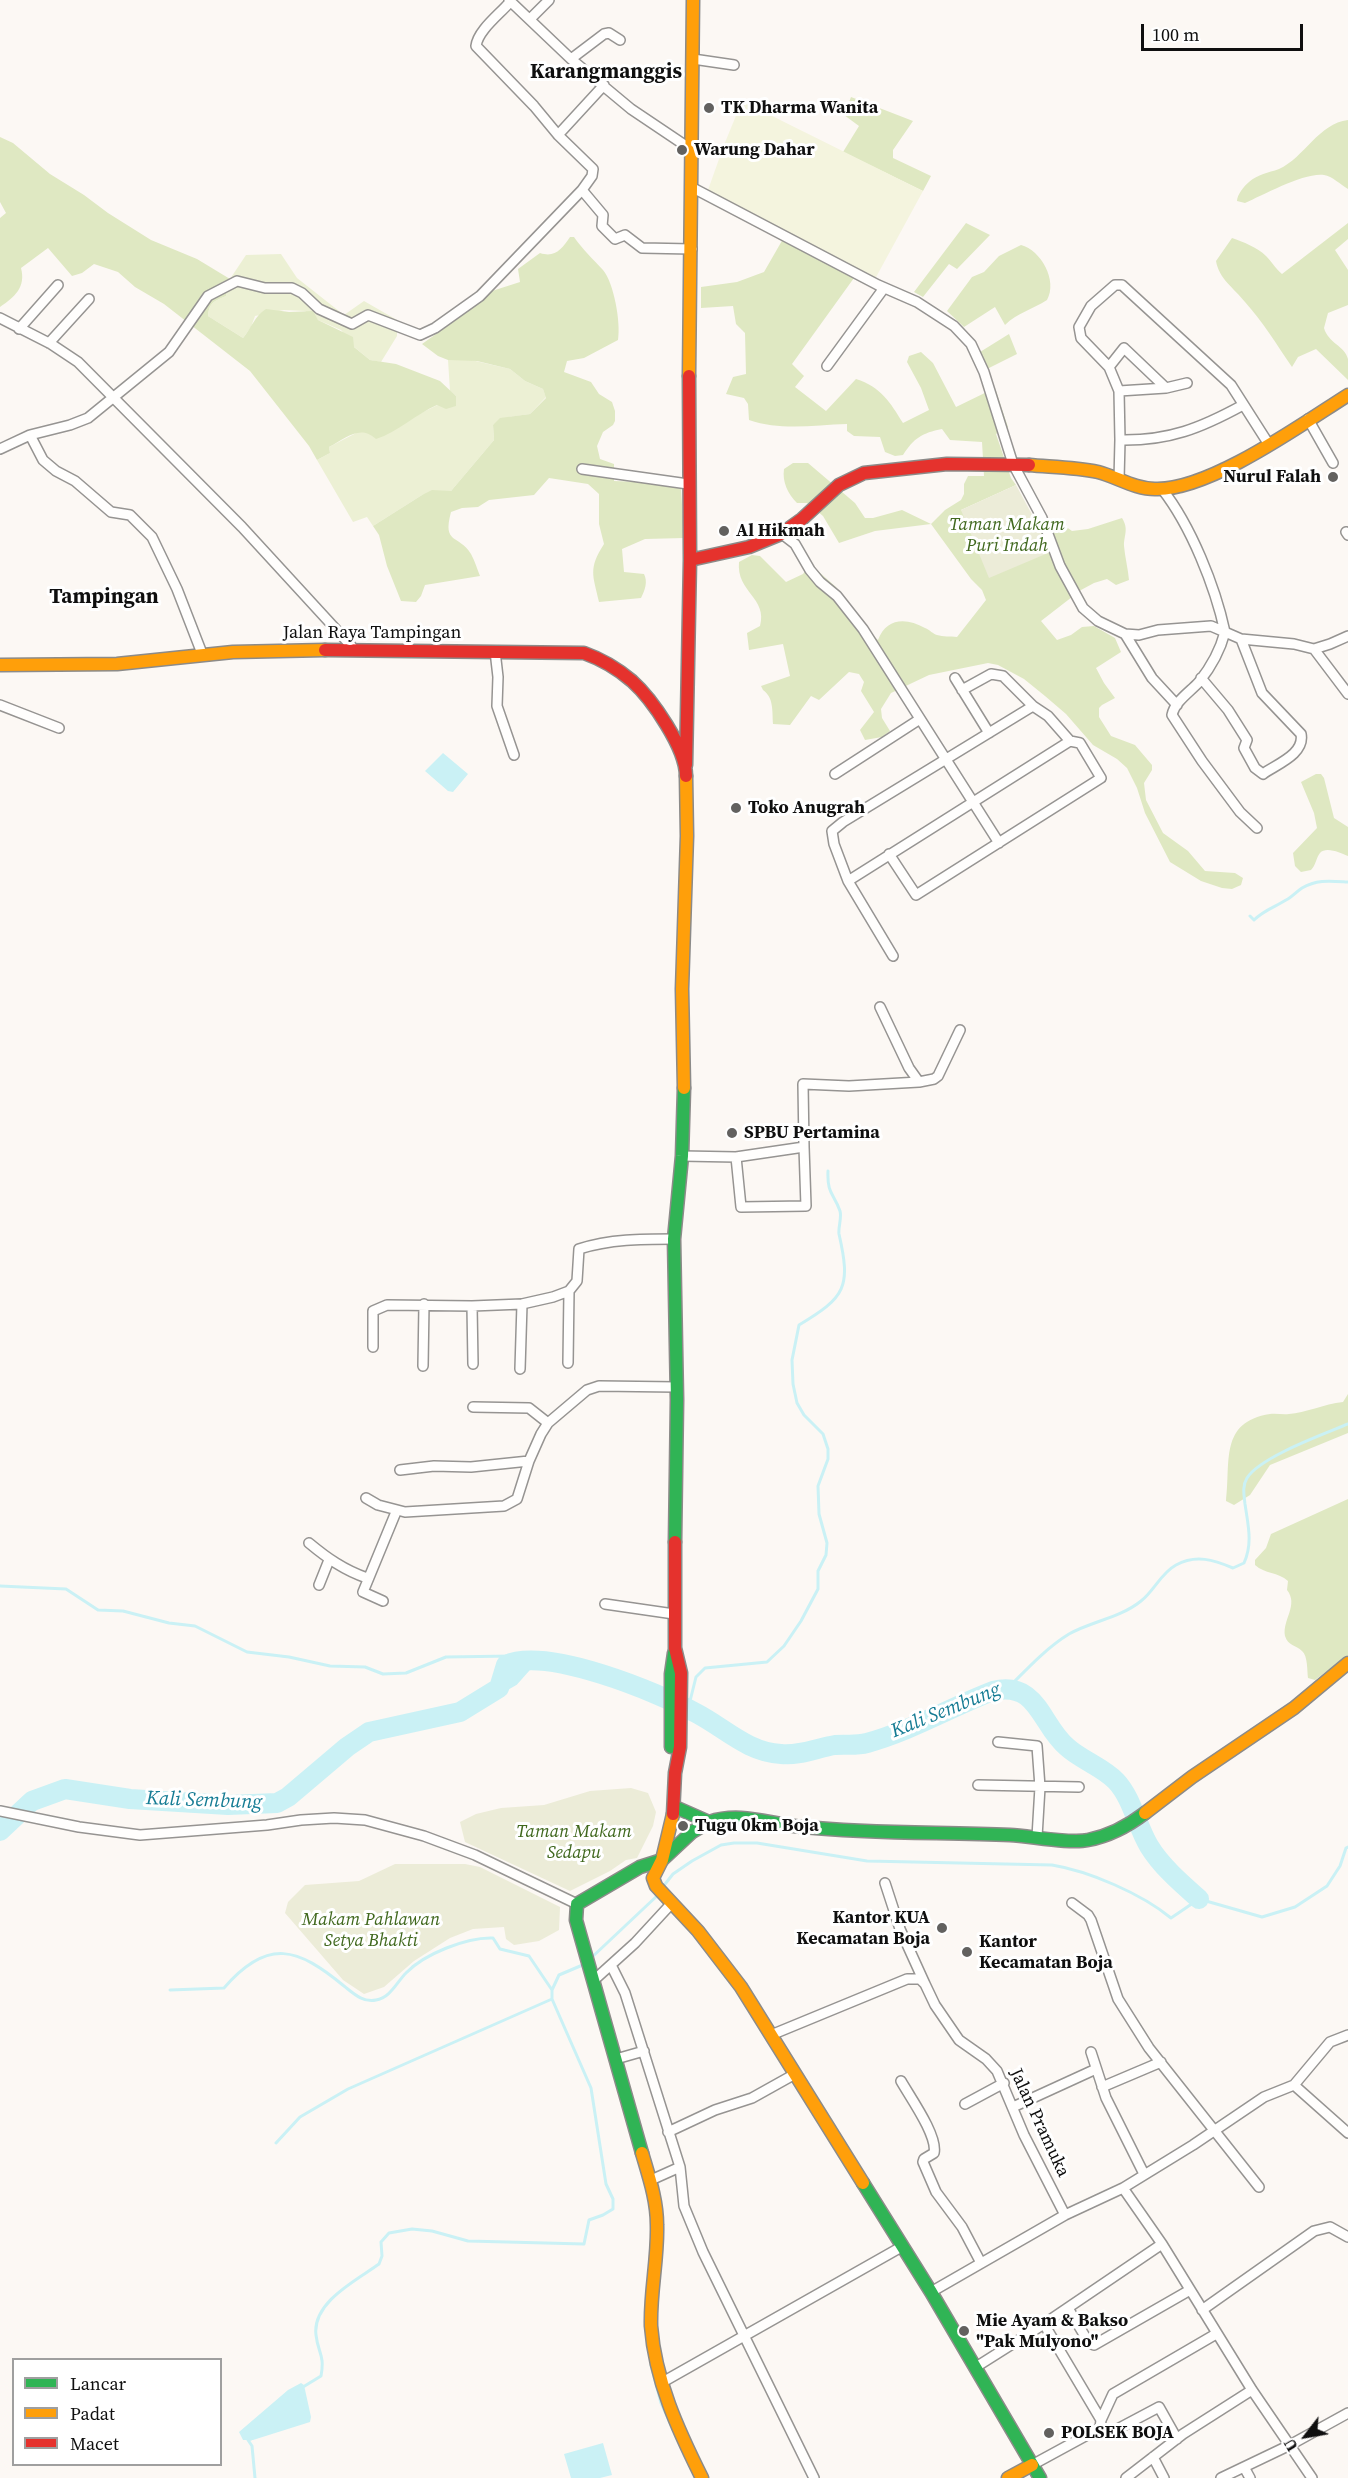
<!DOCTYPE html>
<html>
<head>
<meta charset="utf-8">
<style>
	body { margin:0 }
	#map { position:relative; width:1348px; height:2478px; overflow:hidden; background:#fcf8f4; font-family:"Source Serif 4",serif }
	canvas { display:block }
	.legend { position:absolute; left:12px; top:2358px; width:210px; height:108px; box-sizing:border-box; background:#fff; border:2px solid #9f9f9f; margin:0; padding:8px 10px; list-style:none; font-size:18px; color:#0f0f0f }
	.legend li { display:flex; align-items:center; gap:12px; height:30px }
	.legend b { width:30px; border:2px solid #9f9f9f }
	.north { position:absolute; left:1276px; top:2406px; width:60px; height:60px; -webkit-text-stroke:4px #fff; paint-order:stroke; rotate:239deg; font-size:16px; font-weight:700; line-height:24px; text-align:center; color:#0f0f0f }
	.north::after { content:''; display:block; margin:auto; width:21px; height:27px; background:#0f0f0f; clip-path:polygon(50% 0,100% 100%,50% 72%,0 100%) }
	.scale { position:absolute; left:1141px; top:24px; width:162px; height:27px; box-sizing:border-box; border:3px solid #0f0f0f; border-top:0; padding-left:8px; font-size:18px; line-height:21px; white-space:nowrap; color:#0f0f0f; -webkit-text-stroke:4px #fff; paint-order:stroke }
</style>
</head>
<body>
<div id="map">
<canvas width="1348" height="2478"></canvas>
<ul class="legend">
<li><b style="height:8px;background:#30b455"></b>Lancar</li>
<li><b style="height:8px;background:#ff9f0a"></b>Padat</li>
<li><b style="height:8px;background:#e5322d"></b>Macet</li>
</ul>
<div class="north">U</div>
<div class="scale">100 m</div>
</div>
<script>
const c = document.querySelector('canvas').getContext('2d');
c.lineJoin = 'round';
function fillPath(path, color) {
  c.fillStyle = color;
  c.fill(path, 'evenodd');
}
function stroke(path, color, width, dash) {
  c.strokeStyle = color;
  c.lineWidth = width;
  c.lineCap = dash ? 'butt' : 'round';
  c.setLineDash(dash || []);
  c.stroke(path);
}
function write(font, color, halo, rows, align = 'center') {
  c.font = font + ' "Source Serif 4",serif';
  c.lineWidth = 6;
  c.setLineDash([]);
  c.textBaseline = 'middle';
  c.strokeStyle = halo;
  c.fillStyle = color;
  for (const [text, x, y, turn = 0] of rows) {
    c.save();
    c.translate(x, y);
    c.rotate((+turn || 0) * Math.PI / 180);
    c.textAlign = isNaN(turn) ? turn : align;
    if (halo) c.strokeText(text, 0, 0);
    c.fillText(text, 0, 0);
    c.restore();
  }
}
const green = new Path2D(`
	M 281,254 L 297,278 L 344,315 L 364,301 L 397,320 L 397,336 L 381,362 L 370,360 L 353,346 L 341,330 L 318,320 L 305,311 L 284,310 L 255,316 L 251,327 L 243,338 L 208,316 C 209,303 214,301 226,296 L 230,279 L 246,255 Z
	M 467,359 L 510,369 L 525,381 L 543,389 L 546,397 L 530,414 L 509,417 L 493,425 L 494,440 L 451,491 L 422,495 L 373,526 L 367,517 L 353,522 L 317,460 L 330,453 L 329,447 L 360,431 L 369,433 L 409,419 L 456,396 L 450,391 L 448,360 Z`);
const forest = new Path2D(`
	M 851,97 L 913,121 L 893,150 L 893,158 L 931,176 L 923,191 L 843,152 L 859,126 L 844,115 Z
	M 1348,120 L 1348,189 C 1341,185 1332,176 1324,175 C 1305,172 1263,195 1245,203 L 1237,201 C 1237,195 1244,186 1249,182 C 1258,174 1268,173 1279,169 C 1304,158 1319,123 1348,120 Z
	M 0,137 L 13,143 L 50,174 L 84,195 L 108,213 L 151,240 L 197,259 L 230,279 L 226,296 C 214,301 209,303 208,316 L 243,338 C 252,327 254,317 266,309 L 289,312 L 313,311 L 318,320 L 353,337 L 354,347 L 370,360 L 396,364 L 440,381 L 456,396 L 456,406 L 446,409 L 437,405 C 416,414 398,432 376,439 C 360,424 346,438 329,447 L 330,453 L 317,460 L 309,446 L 250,371 L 164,304 L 135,287 L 118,272 L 94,264 L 82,273 L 72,276 L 48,248 L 21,268 C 26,287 15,297 0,307 L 0,218 L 6,213 L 0,202 Z
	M 966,223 L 990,235 L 957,269 L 949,264 L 923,297 L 914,292 Z
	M 1348,223 L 1348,239 L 1335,250 L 1348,270 L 1348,305 L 1328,313 L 1324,328 C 1328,343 1345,346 1348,359 C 1348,366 1348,374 1348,380 L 1316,349 L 1298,357 L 1292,367 C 1277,345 1263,322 1245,302 C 1234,288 1219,279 1216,261 L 1232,238 C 1243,242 1257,247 1266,256 C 1272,262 1275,268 1282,274 Z
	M 787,232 L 859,271 L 792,364 L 804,376 L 795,387 L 826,411 L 856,379 C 881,387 890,402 903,423 L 929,410 L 921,388 L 907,362 L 909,356 L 921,352 L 933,363 L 956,407 L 995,388 L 1008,427 L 996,434 L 1011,478 L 1016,485 L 961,510 L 1048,553 L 1040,531 L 1057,526 L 1065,526 L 1072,531 L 1088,529 L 1122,518 C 1129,529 1124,535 1124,546 C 1125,557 1128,569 1129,580 L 1116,585 L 1107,579 L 1094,583 L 1081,590 L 1041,621 L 1057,640 L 1071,635 L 1082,627 L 1094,626 L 1115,638 L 1121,652 L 1096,668 L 1104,683 L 1115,698 L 1102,705 L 1099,708 L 1099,717 L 1111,736 L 1135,745 L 1152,765 L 1152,770 L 1144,783 L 1146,800 L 1163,833 L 1188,851 L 1205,871 L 1235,873 L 1243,878 L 1241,885 L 1232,889 L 1222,888 L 1201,881 L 1170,862 L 1145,813 L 1137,788 L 1127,768 L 1117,759 L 1093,745 L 1066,714 L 1045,696 L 1024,679 L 998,665 L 988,663 L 929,675 L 891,693 L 881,709 L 882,718 L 890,731 L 882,737 L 865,740 L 860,730 L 874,712 L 861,691 L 864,682 L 859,674 L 849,672 L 819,700 L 811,696 L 790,725 L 773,724 C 772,711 774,698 763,690 L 761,686 L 790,676 L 783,644 L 749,650 L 747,633 L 760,626 C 768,598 736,592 739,562 L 752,555 L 760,556 L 786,582 L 803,574 L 810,564 L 836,587 L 867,630 L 878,640 C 886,618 906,617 925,628 C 930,630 933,634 937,635 C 943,637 950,636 957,637 L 986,600 L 982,590 L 971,579 L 931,524 L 875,531 L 839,543 L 823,516 L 807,503 L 797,503 C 788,494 782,482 784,469 L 793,463 L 808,463 L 855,503 L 865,518 L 873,518 L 902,510 L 931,524 L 945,510 L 961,500 L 964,494 L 964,484 L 968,476 L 984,476 L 982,442 L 950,440 L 942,429 C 922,433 914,438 903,455 L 895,456 L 885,452 L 880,437 L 854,436 L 847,431 L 847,424 C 814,425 781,431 749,420 L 748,404 L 744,398 L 726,394 L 733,377 L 746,374 L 745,333 L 736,324 L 733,306 L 701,308 L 701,287 L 737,282 L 764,272 Z
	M 570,237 L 574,237 C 583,250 593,259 603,270 C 614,283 621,323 618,340 L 584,358 L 567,361 L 564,372 L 591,382 L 599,394 L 612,402 L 615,411 L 615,421 L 613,425 L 603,432 L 597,446 L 600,459 L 614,464 L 614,481 L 666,483 L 681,488 L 684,538 L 645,539 L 622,549 L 624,572 L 644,574 C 648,582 645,590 641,598 L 599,602 C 593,575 588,569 604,544 L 599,524 L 599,494 L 588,484 L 549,478 L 534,495 L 489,500 L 478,507 L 462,508 L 451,512 C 442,545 459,534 471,554 C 475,561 477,569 480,576 L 425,585 L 421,596 L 416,602 L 401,601 L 387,566 L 379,535 L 373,526 L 422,495 L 432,490 L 451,491 L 494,440 L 493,425 L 500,418 L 530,414 L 546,398 L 543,389 L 525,381 L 510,369 L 477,361 L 448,360 L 438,356 L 422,344 L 474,307 L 492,291 L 520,282 L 518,269 L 540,253 C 555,258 562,249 570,237 Z
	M 1021,245 C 1041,250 1058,281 1047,300 C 1033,309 1017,313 1005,325 L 995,307 L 964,327 L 947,311 L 972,277 L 984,272 L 999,256 Z
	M 1009,334 L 1017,354 L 987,369 L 980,352 Z
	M 1316,774 L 1321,774 L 1324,778 L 1334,818 L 1348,827 L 1348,856 C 1341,853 1326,846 1320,853 C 1316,858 1316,865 1311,870 L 1301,872 L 1295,866 L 1293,853 L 1317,828 L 1314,813 L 1301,782 Z
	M 1348,1394 L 1348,1433 L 1270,1465 L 1250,1495 L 1234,1505 L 1226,1501 C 1231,1462 1219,1422 1270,1414 C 1276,1413 1283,1415 1289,1414 C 1305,1413 1324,1404 1343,1402 Z
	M 1348,1499 L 1348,1655 L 1315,1680 L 1308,1678 C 1307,1671 1308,1656 1302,1651 C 1296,1645 1288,1646 1285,1636 C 1282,1620 1299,1605 1287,1590 L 1288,1581 C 1278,1572 1265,1574 1255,1565 L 1255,1560 L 1266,1548 L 1271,1534 Z`);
const cemetery = new Path2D(`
	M 1016,485 L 1036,522 L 1048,553 L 989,578 L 961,510 Z
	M 631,1788 L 648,1793 L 656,1812 L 653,1826 L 637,1858 L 626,1860 L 610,1871 L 570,1891 L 465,1842 L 460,1822 L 476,1814 L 501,1808 L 544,1805 L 590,1791 Z
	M 395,1864 L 465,1864 L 480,1867 L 560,1907 L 559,1930 L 539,1941 L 514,1945 L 506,1939 L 504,1927 L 473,1929 L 450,1938 L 414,1961 L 384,1987 L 364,1994 L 343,1980 L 285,1913 L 288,1902 L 305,1885 L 359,1881 Z`);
const pitch = new Path2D(`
	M 742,101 L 923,191 L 875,279 L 708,190 L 724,145 Z`);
const water = new Path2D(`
	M 443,753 L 468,774 L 453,792 L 448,791 L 425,771 Z
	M 301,2383 L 304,2385 L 311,2417 L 310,2422 L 253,2440 L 243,2440 L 239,2432 L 288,2390 Z
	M 603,2443 L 612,2475 L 600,2478 L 571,2478 L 564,2454 Z`);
const stream = new Path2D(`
	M 1250,916 L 1254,920 C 1264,910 1275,907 1286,900 C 1292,897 1296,892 1302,888 C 1317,879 1331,881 1348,882
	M 0,1586 L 66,1589 L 98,1610 L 123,1611 L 169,1623 L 195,1626 L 247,1652 L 289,1657 L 330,1666 L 365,1667 L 383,1674 L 406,1673 L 446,1657 L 512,1656 L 516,1661
	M 1007,1689 C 1026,1670 1046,1648 1069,1634 C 1092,1621 1120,1618 1141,1601 C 1154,1591 1161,1573 1176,1565 C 1196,1554 1214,1560 1233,1568 L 1244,1563 C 1253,1543 1248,1525 1245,1504 C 1244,1495 1242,1486 1247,1478 C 1260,1457 1324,1434 1348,1424
	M 688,1709 L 696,1677 L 705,1668 L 767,1662 L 784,1646 L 801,1621 L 818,1589 L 818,1571 L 826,1555 L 827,1543 L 819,1514 L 818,1486 L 828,1459 L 828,1449 L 823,1434 L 804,1415 L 797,1403 L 793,1384 L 792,1360 L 799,1325 C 846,1297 851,1287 839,1234 C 838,1227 842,1218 840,1211 C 834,1193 827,1195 828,1171
	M 662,1888 L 673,1874 L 692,1861 L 721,1845 L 734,1843 L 757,1843 L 867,1861 L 1052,1865 C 1089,1871 1142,1894 1171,1918 L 1199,1899 L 1262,1917 L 1295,1907 L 1327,1886 L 1340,1866 L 1346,1848 L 1348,1847
	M 590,1959 L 659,1894
	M 170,1990 L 224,1988 C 268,1937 298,1948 344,1986 C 353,1993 363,2003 376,2000 C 390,1998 397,1982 406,1973 C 424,1954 467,1937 493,1938 L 500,1949 L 529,1956 L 552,1990
	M 276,2143 L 300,2117 L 348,2089 L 552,1999
	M 651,2365 L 661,2403 L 673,2430
	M 303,2387 L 321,2376 C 325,2355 318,2353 316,2335 C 312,2302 357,2280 379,2264 L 382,2256 L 381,2242 L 389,2233 L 412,2229 L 432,2231 L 468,2241 L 584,2244 L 589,2220 L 603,2215 L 613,2209 L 613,2199 L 606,2184 L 591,2088 L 552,1999 L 552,1990 L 559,1975 L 585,1964
	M 251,2439 L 248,2440 L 252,2446 L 255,2478`);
const canal = new Path2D(`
	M 499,1688 L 513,1680 L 529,1662`);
const river = new Path2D(`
	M 0,1831 L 32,1801 L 65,1789 L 130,1799 L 228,1805 L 277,1803 L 288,1797 L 347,1747 L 369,1732 L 460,1712 L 499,1688 L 506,1665 C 546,1646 657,1692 696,1713 C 725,1728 747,1752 781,1754 C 800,1756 817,1748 835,1745 C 846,1744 856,1746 867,1743 C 911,1731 951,1707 993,1691 C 1038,1680 1041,1726 1067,1747 C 1081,1760 1103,1767 1116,1781 C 1132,1798 1137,1826 1149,1846 C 1161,1866 1182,1884 1199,1899`);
const street = new Path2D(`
	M 509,0 L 571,59 L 631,109 L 692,150
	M 510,2 C 500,14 478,30 476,46 L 534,106 L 558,135 L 593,169 L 592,176 L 582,190
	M 530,19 L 549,0
	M 571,59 L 604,34 L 609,33 L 620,40
	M 693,59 L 734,65
	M 558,135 L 604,85
	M 693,188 L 878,285 L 917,302 L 954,326 L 971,344 L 984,372 L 1013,464 L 1042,518 L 1060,566 L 1083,608 L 1098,621 L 1125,634 L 1139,635 L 1158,630 L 1211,626 L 1225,632 C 1220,651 1211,667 1199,682 C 1190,692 1175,701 1172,715 L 1202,761 L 1240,812 L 1257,828
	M 0,318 L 51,344 L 78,362 L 242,527 L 354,649
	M 19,329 L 58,285
	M 49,343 L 89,299
	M 827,366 L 884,288
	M 1109,367 L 1124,348 L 1166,388
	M 1119,391 L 1166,388 L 1187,383
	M 1243,405 C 1201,428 1169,441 1120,440 L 1119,391 L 1109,367 L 1081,338 L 1079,327 L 1091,306 L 1115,285 L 1122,285 L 1231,385 L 1268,443
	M 1308,419 L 1333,463
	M 30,435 L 43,460 L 56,471 L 75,481 L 111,512 L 130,515 L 152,537 L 177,589 L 203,656
	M 0,449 L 30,435 L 70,425 L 88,418 L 169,352 L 208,296 L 237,281 L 265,288 L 292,288 L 302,293 L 319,309 L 352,324 L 368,315 L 420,335 L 435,328 L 480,296 L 582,190 L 603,215 L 602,226 L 615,239 L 625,235 L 642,248 L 692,249
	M 582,469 L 688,484
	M 1119,480 L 1120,440
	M 1162,489 C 1191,526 1215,586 1225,632 L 1241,639 L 1294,644 L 1314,649 L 1330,644 L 1348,636
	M 1346,532 L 1348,535
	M 782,534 L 795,544 L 810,570 L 820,582 L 837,596 L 863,629 L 999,843
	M 1125,634 L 1152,678 L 1177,705
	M 1314,649 L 1348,694
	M 495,651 L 498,677 L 497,706 L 514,755
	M 955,678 L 989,733
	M 1201,678 L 1228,710 L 1247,740 L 1244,748 L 1255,768 L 1263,774 C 1277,764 1305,754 1301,734 L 1262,693 L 1241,639
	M 0,705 L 59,728
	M 835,774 L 920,719
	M 889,854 L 916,895 L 1101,778 L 1080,743 L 1070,741 L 1048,716 L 1033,706 L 1003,676 L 991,674 L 962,690
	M 848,881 L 834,844 L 832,831 L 843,822 L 1033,706
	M 893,956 L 848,881 L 1070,741
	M 919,1082 L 934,1079 L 938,1076 L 960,1030
	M 682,1156 L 736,1157 L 804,1147 L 803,1084 L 849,1086 L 919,1082 L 909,1068 L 880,1007
	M 736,1157 L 741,1207 L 806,1206 L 804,1147
	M 472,1306 L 473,1364
	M 373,1347 L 373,1311 L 387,1305 L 472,1306 L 522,1304 L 553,1297 L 569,1291 L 577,1281 L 579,1249 C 610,1239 642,1239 674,1239
	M 568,1363 L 569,1291
	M 423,1366 L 424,1304
	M 520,1369 L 522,1304
	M 473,1407 L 529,1408 L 548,1423
	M 400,1470 L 434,1466 L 471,1467 L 529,1461
	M 366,1498 L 378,1505 L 405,1512 L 504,1506 L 517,1499 L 529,1461 L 541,1434 L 548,1423 L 587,1390 L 599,1386 L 676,1387
	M 309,1543 C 327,1558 344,1570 367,1578
	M 319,1585 L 329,1560
	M 383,1601 L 363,1592 L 396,1512
	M 605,1604 L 674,1614
	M 998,1742 L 1037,1746 L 1040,1787 L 1037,1837
	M 978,1785 L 1079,1787
	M 0,1811 L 79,1827 L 140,1835 L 267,1825 L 301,1820 L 334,1818 L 365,1820 L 424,1836 L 475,1855 L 577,1904
	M 885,1883 L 900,1929 L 925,1984
	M 1072,1903 L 1088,1915 L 1091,1920 L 1118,1999 L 1149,2048 L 1259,2187
	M 611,1965 L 625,1993 L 680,2167 L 651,2180
	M 593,1981 L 635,1943 L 671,1904
	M 771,2035 L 907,1979 L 920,1979 L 925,1984 L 935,2005 L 959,2040 L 986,2059 L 997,2071 L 1024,2135 L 1065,2215
	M 1091,2052 L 1106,2098 L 1144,2174
	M 616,2059 L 644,2051
	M 901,2081 C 910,2097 938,2136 934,2153 L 924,2159 L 923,2162 L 936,2192 L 962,2227 L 981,2263
	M 1294,2085 L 1348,2133
	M 1102,2087 L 1161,2062
	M 965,2104 L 1004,2083
	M 1013,2107 L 1096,2069
	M 668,2132 L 715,2110 L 752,2098 L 795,2074
	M 680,2167 L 684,2206 L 703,2252 L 814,2478
	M 1123,2188 L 1193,2145 L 1264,2097 L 1294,2085 L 1330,2042 L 1348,2035
	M 931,2292 L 1065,2215 L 1123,2188 L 1162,2244 L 1252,2390 L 1312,2478
	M 1068,2308 L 1089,2343 L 1094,2345 L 1190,2290
	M 1202,2310 L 1314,2231 L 1330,2227 L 1348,2237
	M 1044,2324 L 1101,2420
	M 976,2367 L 1044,2324 L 1162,2244
	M 661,2383 L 903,2246
	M 1100,2428 L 1110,2433 L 1159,2407 L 1177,2439
	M 1153,2457 L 1164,2478
	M 1032,2465 L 1100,2428 L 1101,2420 L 1113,2394 L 1216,2334
	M 1244,2467 L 1250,2478
	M 1126,2478 L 1183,2434 L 1252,2390
	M 1221,2478 L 1290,2445 L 1348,2413`);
const fast = new Path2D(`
	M 675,1542 L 677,1400 L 674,1239 L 682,1156 L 684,1088
	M 671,1747 L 671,1674 L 674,1653
	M 675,1807 L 709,1822 C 742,1811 771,1825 804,1827 C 872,1834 941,1832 1010,1835 C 1030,1836 1070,1844 1088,1840 C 1109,1836 1128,1826 1145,1813
	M 642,2153 L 576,1920 L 577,1904 L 640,1867 L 662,1860 L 692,1832 L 709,1822
	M 863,2183 L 931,2292 L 1040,2478`);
const slow = new Path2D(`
	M 689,376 L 693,0
	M 1029,465 C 1051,467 1075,467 1098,472 C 1117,477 1135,489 1155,489 C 1209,491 1302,424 1348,395
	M 0,665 L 117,664 L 233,652 L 325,650
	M 684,1088 L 682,989 L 687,836 L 686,776
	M 1145,1813 L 1192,1777 L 1294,1708 L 1348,1663
	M 673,1814 L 662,1860 L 653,1878 L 656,1886 L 698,1931 L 741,1987 L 863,2183
	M 642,2153 C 649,2177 657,2200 657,2225 C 658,2259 650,2292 651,2326 C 655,2380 678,2430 702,2478
	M 1008,2478 L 1032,2465`);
const jam = new Path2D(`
	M 690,560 L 749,547 L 781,534 L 802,519 L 839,485 L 864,473 L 947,464 L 1029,465
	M 325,650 L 584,653 C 601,659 618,669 632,681 C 652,699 686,748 686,776
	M 686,765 L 690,560 L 689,376
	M 673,1814 L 675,1773 L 680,1747 L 681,1673 L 675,1648 L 675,1542`);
const markers = [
	[709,108,6,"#62615f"],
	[682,150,6,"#62615f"],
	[1333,477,6,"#62615f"],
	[724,531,6,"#62615f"],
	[736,808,6,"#62615f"],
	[732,1133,6,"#62615f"],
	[683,1826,6,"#62615f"],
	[942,1928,6,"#62615f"],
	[967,1952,6,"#62615f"],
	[964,2331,6,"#62615f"],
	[1049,2433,6,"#62615f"]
];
const poiNames = [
	["TK Dharma Wanita",721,108],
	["Warung Dahar",694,150],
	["Nurul Falah",1321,477,"right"],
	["Al Hikmah",736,531],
	["Toko Anugrah",748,808],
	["SPBU Pertamina",744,1133],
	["Tugu 0km Boja",695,1826],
	["Kantor KUA",930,1918,"right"],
	["Kecamatan Boja",930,1939,"right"],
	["Kantor",979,1942],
	["Kecamatan Boja",979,1963],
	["Mie Ayam & Bakso",976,2321],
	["\"Pak Mulyono\"",976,2342],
	["POLSEK BOJA",1061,2433]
];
const parkNames = [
	["Taman Makam",1007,525],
	["Puri Indah",1007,546],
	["Taman Makam",574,1832],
	["Sedapu",574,1853],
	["Makam Pahlawan",371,1920],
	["Setya Bhakti",371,1941]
];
const streetNames = [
	["Jalan Raya Tampingan",372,633],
	["Jalan Pramuka",1039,2123,65]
];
const waterNames = [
	["Kali Sembung",946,1711,-22],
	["Kali Sembung",204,1801,2]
];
const quarterNames = [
	["Karangmanggis",606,73],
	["Tampingan",104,598]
];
fillPath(green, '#ecf0d4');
fillPath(forest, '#dfe8c2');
fillPath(cemetery, '#ececd8');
fillPath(pitch, '#f4f4de');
fillPath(water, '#caf1f5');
stroke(stream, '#caf1f5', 3);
stroke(canal, '#caf1f5', 12);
stroke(river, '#caf1f5', 20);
stroke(street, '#969492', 12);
stroke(fast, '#8c8b89', 15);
stroke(slow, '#8c8b89', 15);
stroke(jam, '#8c8b89', 15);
stroke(street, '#fffefd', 9);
stroke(fast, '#30b455', 12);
stroke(slow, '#ff9f0a', 12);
stroke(jam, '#e5322d', 12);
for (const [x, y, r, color] of markers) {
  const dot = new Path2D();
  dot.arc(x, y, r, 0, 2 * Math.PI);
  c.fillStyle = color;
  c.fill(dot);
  stroke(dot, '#fff', 2);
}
write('bold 18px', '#0f0f0f', '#fff', poiNames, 'left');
write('italic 18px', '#40681e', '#fff', parkNames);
write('18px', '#0f0f0f', '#fff', streetNames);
write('italic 20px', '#167c94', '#fff', waterNames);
write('bold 21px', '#0f0f0f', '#fff', quarterNames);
</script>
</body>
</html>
